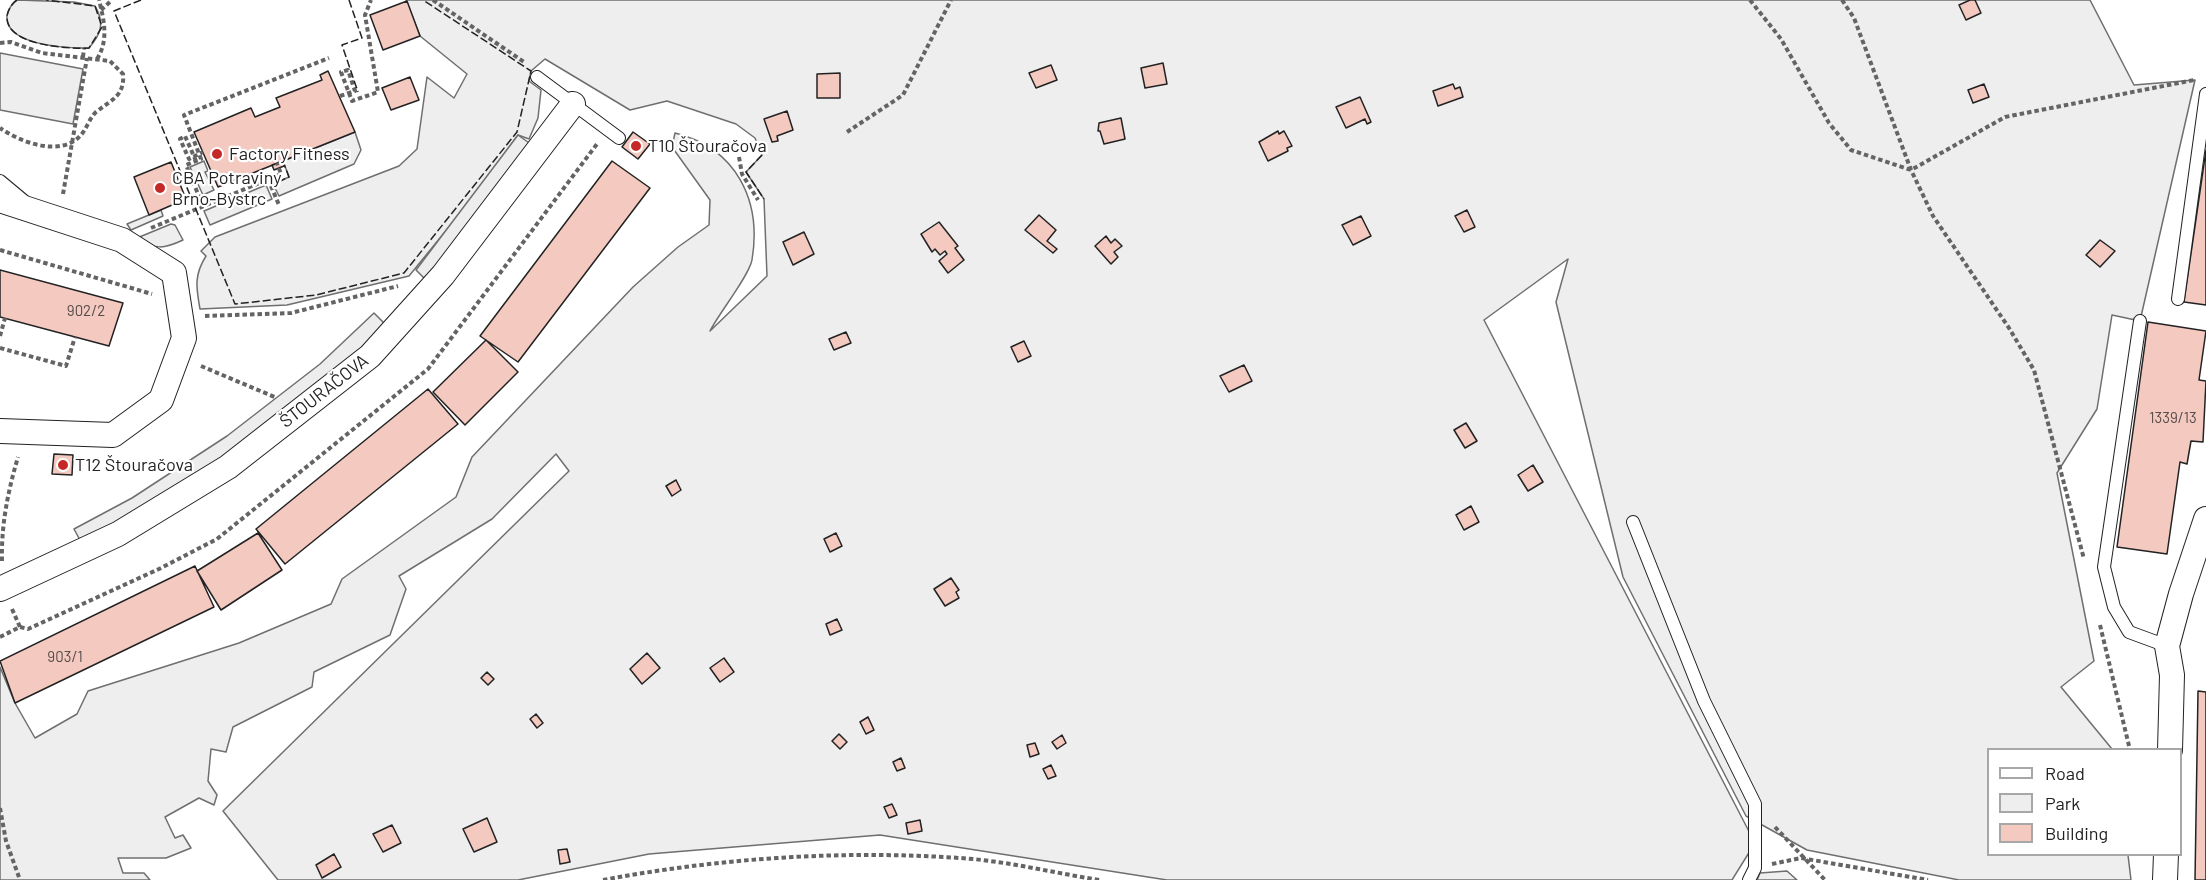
<!DOCTYPE html>
<html>
<head>
<meta charset="utf-8">
<style>
	body { margin:0 }
	#map { position:relative; width:2206px; height:880px; overflow:hidden; background:#fff; font-family:Barlow,sans-serif }
	canvas { display:block }
	.legend { position:absolute; left:1987px; top:748px; width:195px; height:108px; box-sizing:border-box; background:#fff; border:2px solid #a7a7a7; margin:0; padding:8px 10px; list-style:none; font-size:18px; color:#222 }
	.legend li { display:flex; align-items:center; gap:12px; height:30px }
	.legend b { width:30px; border:2px solid #a7a7a7 }
</style>
</head>
<body>
<div id="map">
<canvas width="2206" height="880"></canvas>
<ul class="legend">
<li><b style="height:8px;background:#fff"></b>Road</li>
<li><b style="height:16px;background:#eee"></b>Park</li>
<li><b style="height:16px;background:#f3c9c0"></b>Building</li>
</ul>
</div>
<script>
const c = document.querySelector('canvas').getContext('2d');
c.lineJoin = 'round';
function fillPath(path, color) {
  c.fillStyle = color;
  c.fill(path, 'evenodd');
}
function stroke(path, color, width, dash) {
  c.strokeStyle = color;
  c.lineWidth = width;
  c.lineCap = dash ? 'butt' : 'round';
  c.setLineDash(dash || []);
  c.stroke(path);
}
function write(font, color, halo, rows, align = 'center') {
  c.font = font + ' Barlow,sans-serif';
  c.lineWidth = 4.5;
  c.setLineDash([]);
  c.textBaseline = 'middle';
  c.strokeStyle = halo;
  c.fillStyle = color;
  for (const [text, x, y, turn = 0] of rows) {
    c.save();
    c.translate(x, y);
    c.rotate((+turn || 0) * Math.PI / 180);
    c.textAlign = isNaN(turn) ? turn : align;
    if (halo) c.strokeText(text, 0, 0);
    c.fillText(text, 0, 0);
    c.restore();
  }
}
const green = new Path2D(`
	M 17,0 L 74,2 L 95,6 C 105,23 101,34 89,48 L 84,48 C 65,48 5,45 7,16 C 8,10 12,3 17,0 Z
	M 406,0 L 2090,0 L 2134,85 L 2195,80 L 2140,321 L 2112,315 L 2097,409 L 2057,473 L 2094,661 L 2061,687 L 2112,749 L 1988,750 L 1988,854 L 2128,855 L 2131,880 L 1959,880 L 1807,850 L 1746,816 L 1623,577 L 1556,302 L 1568,259 L 1484,320 L 1755,843 L 1732,880 L 1167,880 L 880,835 L 649,854 L 518,880 L 278,880 L 223,811 L 569,471 L 556,454 L 492,519 L 399,576 L 406,589 L 390,635 L 314,672 L 312,687 L 233,727 L 226,752 L 211,749 L 208,781 L 217,795 L 214,805 L 199,798 L 165,817 L 175,838 L 183,835 L 191,848 L 166,858 L 118,858 L 123,873 L 144,873 L 150,880 L 0,880 L 0,667 L 15,703 L 35,738 L 77,714 L 88,691 L 239,643 L 331,604 L 342,579 L 456,497 L 472,457 L 633,287 L 678,247 L 709,225 L 710,200 L 672,147 L 675,133 C 736,148 762,200 752,260 C 749,276 719,313 710,331 L 767,276 L 764,199 L 746,172 L 762,155 L 755,138 L 736,124 L 667,101 L 630,110 L 545,59 L 531,71 L 529,81 L 541,90 L 538,118 L 529,139 L 518,135 L 471,200 L 409,276 L 287,305 L 200,309 C 196,287 194,275 206,256 L 201,251 L 215,237 L 399,166 L 417,149 L 427,77 L 454,98 L 467,74 L 420,36 Z
	M 0,53 L 83,69 L 73,124 L 0,110 Z
	M 355,132 L 361,150 L 354,164 L 279,196 L 273,184 L 289,177 L 283,161 Z
	M 204,161 L 208,171 L 205,172 L 214,190 L 203,195 L 190,167 Z
	M 266,185 L 272,199 L 210,225 L 204,211 Z
	M 161,210 L 163,216 L 131,230 L 127,224 Z
	M 171,224 L 175,225 L 183,240 C 164,249 155,250 137,238 Z
	M 1787,871 L 1797,880 L 1757,880 L 1760,873 Z`);
const parking = new Path2D(`
	M 518,135 L 532,145 L 426,280 L 416,270 Z
	M 374,313 L 385,324 L 349,360 L 236,450 L 126,521 L 81,542 L 74,529 L 132,498 L 227,436 L 320,364 Z`);
const building = new Path2D(`
	M 1970,0 L 1975,0 L 1981,13 L 1966,20 L 1959,5 Z
	M 407,1 L 420,36 L 383,50 L 370,15 Z
	M 1163,63 L 1167,84 L 1145,88 L 1141,68 Z
	M 1051,65 L 1057,80 L 1036,88 L 1029,73 Z
	M 328,71 L 355,132 L 218,187 L 194,132 L 251,108 L 255,117 L 280,107 L 276,98 L 322,80 L 320,75 Z
	M 840,73 L 840,98 L 817,98 L 817,74 Z
	M 410,77 L 419,100 L 391,110 L 382,88 Z
	M 1453,84 L 1455,89 L 1460,87 L 1463,97 L 1438,106 L 1433,91 Z
	M 1984,84 L 1989,97 L 1973,103 L 1968,90 Z
	M 1360,97 L 1371,122 L 1367,124 L 1365,119 L 1346,128 L 1336,107 Z
	M 787,111 L 793,130 L 777,136 L 778,141 L 772,142 L 764,119 Z
	M 1121,118 L 1125,139 L 1104,144 L 1100,131 L 1098,131 L 1099,123 Z
	M 1278,131 L 1279,134 L 1284,131 L 1292,146 L 1287,148 L 1288,151 L 1268,161 L 1259,142 Z
	M 633,132 L 650,144 L 638,159 L 622,147 Z
	M 2206,150 L 2206,305 L 2184,302 Z
	M 283,161 L 284,166 L 274,170 L 272,165 Z
	M 612,161 L 650,188 L 518,362 L 480,336 Z
	M 171,162 L 186,199 L 149,215 L 134,177 Z
	M 1467,210 L 1475,227 L 1464,232 L 1455,216 Z
	M 1039,215 L 1056,230 L 1047,241 L 1057,249 L 1053,253 L 1025,230 Z
	M 1361,216 L 1371,236 L 1353,245 L 1342,225 Z
	M 939,222 L 958,246 L 955,248 L 964,260 L 948,273 L 939,261 L 947,254 L 945,251 L 940,255 L 935,249 L 932,252 L 921,234 Z
	M 804,232 L 814,254 L 793,265 L 783,242 Z
	M 1106,236 L 1111,243 L 1115,239 L 1122,246 L 1114,252 L 1118,257 L 1111,264 L 1095,246 Z
	M 2100,240 L 2115,251 L 2100,267 L 2086,255 Z
	M 0,270 L 123,303 L 109,346 L 0,317 Z
	M 2148,322 L 2206,331 L 2199,380 L 2206,381 L 2203,442 L 2191,441 L 2187,464 L 2180,462 L 2167,554 L 2117,547 Z
	M 846,332 L 851,343 L 834,350 L 829,339 Z
	M 486,340 L 518,372 L 465,425 L 433,392 Z
	M 1024,341 L 1031,356 L 1018,362 L 1011,347 Z
	M 1244,365 L 1252,381 L 1229,392 L 1220,376 Z
	M 428,389 L 458,424 L 285,564 L 256,529 Z
	M 1466,423 L 1477,441 L 1465,448 L 1454,430 Z
	M 54,454 L 73,455 L 72,475 L 52,474 Z
	M 1533,465 L 1543,482 L 1528,491 L 1518,475 Z
	M 676,480 L 681,490 L 672,496 L 666,486 Z
	M 1471,506 L 1479,522 L 1464,530 L 1456,515 Z
	M 258,533 L 282,570 L 221,610 L 197,571 Z
	M 836,533 L 842,546 L 830,552 L 824,539 Z
	M 195,566 L 214,607 L 15,703 L 0,661 Z
	M 951,578 L 959,590 L 956,592 L 959,598 L 945,606 L 934,589 Z
	M 837,619 L 842,630 L 830,635 L 826,624 Z
	M 647,653 L 660,668 L 642,684 L 630,669 Z
	M 724,658 L 734,672 L 720,682 L 710,668 Z
	M 487,672 L 494,679 L 488,685 L 481,678 Z
	M 2198,691 L 2206,692 L 2206,880 L 2195,880 Z
	M 536,714 L 543,723 L 537,728 L 530,719 Z
	M 868,717 L 874,730 L 866,734 L 860,722 Z
	M 839,734 L 847,742 L 840,749 L 832,741 Z
	M 1062,735 L 1066,743 L 1057,749 L 1052,742 Z
	M 1035,743 L 1039,754 L 1030,757 L 1027,745 Z
	M 901,758 L 905,768 L 897,771 L 893,762 Z
	M 1051,765 L 1056,776 L 1048,779 L 1043,769 Z
	M 892,804 L 897,815 L 889,818 L 884,807 Z
	M 487,818 L 497,842 L 474,852 L 463,829 Z
	M 920,820 L 922,831 L 908,834 L 906,823 Z
	M 392,825 L 401,843 L 383,852 L 373,834 Z
	M 567,849 L 570,862 L 560,864 L 558,850 Z
	M 334,854 L 341,867 L 322,878 L 316,865 Z`);
const path = new Path2D(`
	M 433,0 L 524,62
	M 1750,0 L 1781,39 L 1829,123 L 1851,150 L 1911,170 L 2005,117 L 2194,80
	M 1842,0 L 1854,18 L 1911,170 L 1933,216 L 2009,328 L 2034,370 L 2084,559
	M 101,10 L 112,0
	M 0,43 L 11,42 L 42,53 L 110,61 L 123,74 C 125,96 111,100 96,112 C 89,119 87,128 81,135 C 61,158 20,142 0,128
	M 83,57 L 84,48
	M 97,59 C 109,40 104,20 99,0
	M 340,96 L 355,91 L 348,70 L 341,72 L 352,101 L 378,92 L 365,15 L 371,0
	M 847,132 L 903,95 L 951,0
	M 739,157 L 742,174 L 758,200
	M 196,161 L 185,136 L 180,139 L 189,159 L 203,152
	M 268,179 L 279,205
	M 63,194 L 87,58
	M 203,206 L 186,165 L 201,159 L 184,115 L 329,58
	M 151,228 L 281,174 L 277,163
	M 0,250 L 152,294
	M 205,316 L 291,313 L 398,286
	M 0,336 L 5,318
	M 0,348 L 66,366 L 75,337
	M 201,366 L 277,398
	M 2,561 C 1,525 8,491 18,457
	M 12,609 L 20,627
	M 2100,625 L 2130,750
	M 0,637 L 20,627 L 28,629 L 159,569 L 217,539 L 428,369 L 597,144
	M 0,808 L 6,841 L 20,880
	M 1775,827 L 1825,880
	M 1772,864 L 1801,858 L 1928,880
	M 603,880 C 720,858 841,850 960,858 C 1007,861 1054,873 1100,880`);
const lane = new Path2D(`
	M 537,77 L 619,138
	M 0,181 L 24,201
	M 2178,299 L 2206,94
	M 2140,321 L 2104,567 L 2114,607 L 2129,632 L 2167,646
	M 1633,522 L 1704,701 L 1755,804 L 1755,868 L 1749,880`);
const street = new Path2D(`
	M 0,200 L 122,240 L 174,273 L 184,338 L 161,400 L 113,435 L 0,431
	M 0,589 L 118,534 L 228,467 L 370,356 L 443,275 L 573,104
	M 2170,750 L 2172,675 L 2167,646 L 2181,594 L 2206,519
	M 2165,880 L 2166,854`);
const fence = new Path2D(`
	M 17,0 C 12,3 8,10 7,16 C 5,46 69,49 89,48 L 102,27 L 95,6 L 46,0
	M 141,0 L 114,11 L 235,304 L 316,295 L 404,273 L 517,132 L 531,71 L 423,0
	M 349,0 L 362,38 L 342,45 L 358,92
	M 762,155 L 746,172 L 764,199
	M 278,182 L 289,177 L 284,164`);
const markers = [
	[636,146,6,"#c62828"],
	[217,154,6,"#c62828"],
	[160,188,6,"#c62828"],
	[63,465,6,"#c62828"]
];
const numberNames = [
	["902/2",86,311],
	["1339/13",2173,418],
	["903/1",65,657]
];
const poiNames = [
	["T10 Štouračova",648,146],
	["Factory Fitness",229,154],
	["CBA Potraviny",172,178],
	["Brno-Bystrc",172,199],
	["T12 Štouračova",75,465]
];
const streetNames = [
	["ŠTOURAČOVA",324,391,-38]
];
fillPath(green, '#eee');
stroke(green, '#6f6f6f', 1.5);
fillPath(parking, '#ededed');
stroke(parking, '#6f6f6f', 1.5);
fillPath(building, '#f3c9c0');
stroke(building, '#222', 1.5);
stroke(lane, '#222', 14);
stroke(street, '#222', 26);
stroke(path, '#646464', 4, [4.5, 3]);
stroke(lane, '#fff', 12);
stroke(street, '#fff', 24);
stroke(fence, '#222', 1.5, [8, 3]);
for (const [x, y, r, color] of markers) {
  const dot = new Path2D();
  dot.arc(x, y, r, 0, 2 * Math.PI);
  c.fillStyle = color;
  c.fill(dot);
  stroke(dot, '#fff', 2);
}
write('15px', '#564c4a', null, numberNames);
write('18px', '#222', '#fff', poiNames, 'left');
write('18px', '#222', '#fff', streetNames);
</script>
</body>
</html>
